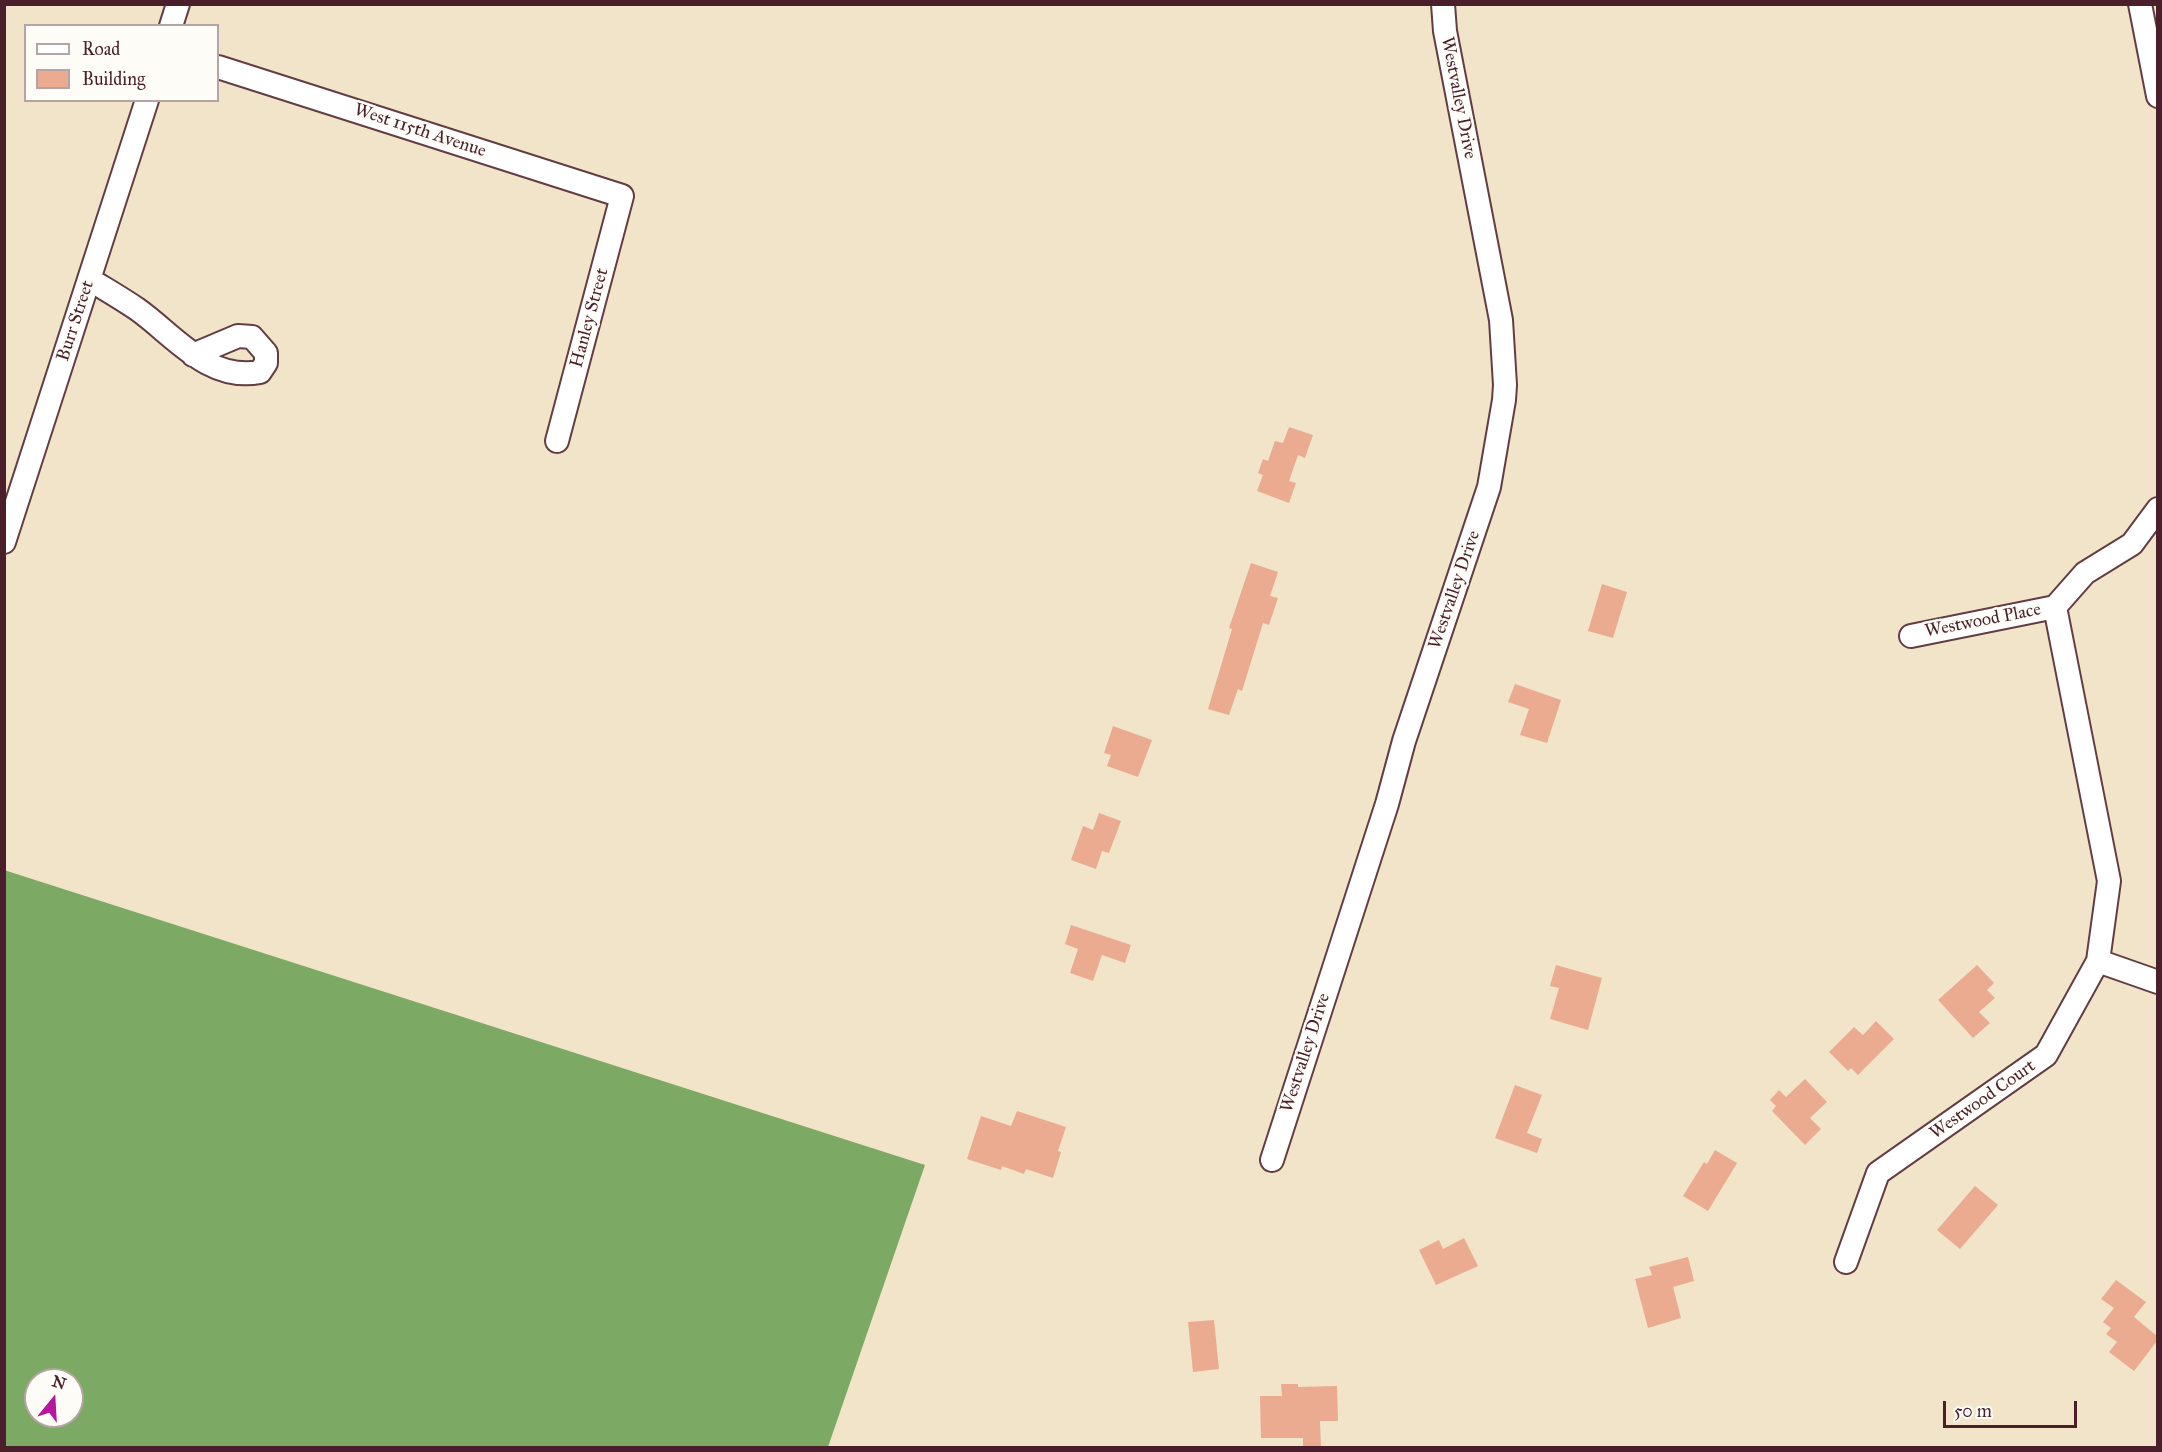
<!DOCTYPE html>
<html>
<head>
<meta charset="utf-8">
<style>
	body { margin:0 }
	#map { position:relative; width:2162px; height:1452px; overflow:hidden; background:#f2e4c8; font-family:"IM FELL Great Primer",serif }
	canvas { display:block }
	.frame { position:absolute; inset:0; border:6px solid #4a1f2b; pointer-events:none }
	.legend { position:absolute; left:24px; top:24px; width:195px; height:78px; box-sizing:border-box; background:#fdfcf7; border:2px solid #b5a4a5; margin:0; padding:8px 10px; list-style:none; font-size:18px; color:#4a1f2b }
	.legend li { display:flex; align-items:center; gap:12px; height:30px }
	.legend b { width:30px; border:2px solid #b5a4a5 }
	.north { position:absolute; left:24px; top:1368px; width:60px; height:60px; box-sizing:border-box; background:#fdfcf7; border:2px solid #b5a4a5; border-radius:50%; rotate:18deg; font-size:16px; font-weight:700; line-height:24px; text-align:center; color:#4a1f2b }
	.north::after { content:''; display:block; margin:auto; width:21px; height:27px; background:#b5179e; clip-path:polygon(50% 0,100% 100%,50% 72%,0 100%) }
	.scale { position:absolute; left:1943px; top:1401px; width:134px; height:27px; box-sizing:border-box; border:3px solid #4a1f2b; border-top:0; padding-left:8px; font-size:18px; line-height:21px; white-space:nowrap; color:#4a1f2b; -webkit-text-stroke:4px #fdfcf7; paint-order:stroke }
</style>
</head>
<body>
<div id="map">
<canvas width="2162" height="1452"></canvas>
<div class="frame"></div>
<ul class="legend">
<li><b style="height:8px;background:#fff"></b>Road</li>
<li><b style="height:16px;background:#ebab91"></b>Building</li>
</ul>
<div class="north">N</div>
<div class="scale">50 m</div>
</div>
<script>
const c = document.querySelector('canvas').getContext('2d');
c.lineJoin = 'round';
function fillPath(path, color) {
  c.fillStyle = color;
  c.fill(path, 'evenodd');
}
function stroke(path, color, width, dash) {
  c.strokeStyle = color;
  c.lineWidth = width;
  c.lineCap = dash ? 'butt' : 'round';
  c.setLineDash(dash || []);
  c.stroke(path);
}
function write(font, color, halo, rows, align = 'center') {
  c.font = font + ' "IM FELL Great Primer",serif';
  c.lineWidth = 5;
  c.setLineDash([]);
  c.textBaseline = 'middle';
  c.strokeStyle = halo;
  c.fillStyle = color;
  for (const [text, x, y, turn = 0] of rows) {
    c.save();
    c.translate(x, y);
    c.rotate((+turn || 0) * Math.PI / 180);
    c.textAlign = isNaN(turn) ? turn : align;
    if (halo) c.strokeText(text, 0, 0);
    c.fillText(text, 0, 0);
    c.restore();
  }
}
const forest = new Path2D(`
	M 4,870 L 925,1165 L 828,1447 L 5,1447 ZM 36,1380 L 72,1380 L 72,1416 L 36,1416 Z`);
const building = new Path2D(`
	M 1289,427 L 1313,435 L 1305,458 L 1298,455 L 1289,481 L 1296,483 L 1289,503 L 1257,491 L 1263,475 L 1258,473 L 1263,459 L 1268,461 L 1275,441 L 1283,443 Z
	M 1251,563 L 1278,572 L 1270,596 L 1278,598 L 1269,625 L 1263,623 L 1242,691 L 1238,689 L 1229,715 L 1208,709 L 1232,629 L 1229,628 Z
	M 1602,584 L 1627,592 L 1613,638 L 1588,631 Z
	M 1515,684 L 1561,700 L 1547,743 L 1520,735 L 1529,709 L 1508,702 Z
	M 1113,726 L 1152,740 L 1138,777 L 1107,766 L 1111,755 L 1104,753 Z
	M 1099,813 L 1121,821 L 1109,853 L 1102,851 L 1096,869 L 1071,860 L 1083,826 L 1093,830 Z
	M 1071,925 L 1131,945 L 1125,963 L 1102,955 L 1093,981 L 1070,973 L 1078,949 L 1065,944 Z
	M 1556,965 L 1602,978 L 1588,1030 L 1550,1019 L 1559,988 L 1550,986 Z
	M 1977,965 L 1994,983 L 1987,990 L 1995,998 L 1979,1012 L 1990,1023 L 1973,1038 L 1938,1000 Z
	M 1876,1021 L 1894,1039 L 1858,1075 L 1851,1068 L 1848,1071 L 1829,1052 L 1854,1027 L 1863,1035 Z
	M 1805,1079 L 1827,1102 L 1810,1118 L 1821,1129 L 1805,1145 L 1772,1111 L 1776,1106 L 1770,1100 L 1779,1090 L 1786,1097 Z
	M 1515,1085 L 1542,1095 L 1527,1133 L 1542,1139 L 1537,1153 L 1495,1138 Z
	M 1017,1111 L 1066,1127 L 1058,1151 L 1061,1152 L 1053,1178 L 1026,1169 L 1024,1174 L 1002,1166 L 1001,1170 L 967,1159 L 981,1116 L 1011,1126 Z
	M 1715,1150 L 1737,1163 L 1708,1211 L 1683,1196 L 1704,1162 L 1707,1164 Z
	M 1975,1186 L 1998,1205 L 1960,1249 L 1937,1230 Z
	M 1464,1238 L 1478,1266 L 1436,1285 L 1419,1250 L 1439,1240 L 1443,1249 Z
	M 1688,1257 L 1694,1281 L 1673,1287 L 1681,1318 L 1648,1328 L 1635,1279 L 1652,1275 L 1649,1267 Z
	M 2116,1280 L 2146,1302 L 2134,1317 L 2157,1336 L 2157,1341 L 2134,1371 L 2109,1352 L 2117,1342 L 2106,1334 L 2111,1328 L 2103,1322 L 2114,1308 L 2101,1299 Z
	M 1214,1320 L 1219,1369 L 1193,1372 L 1188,1322 Z
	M 1281,1384 L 1298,1384 L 1298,1387 L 1337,1386 L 1338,1421 L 1320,1421 L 1321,1448 L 1303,1448 L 1303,1438 L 1261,1438 L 1260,1396 L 1282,1396 Z`);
const minor = new Path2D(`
	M 2140,4 L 2158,96
	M 171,26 L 178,4
	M 218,67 L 622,196 L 557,441
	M 89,279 C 105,289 121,298 137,309 C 174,335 208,382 260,372 L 266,363 L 266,353 L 252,337 L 238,336 L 193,355
	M 4,542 L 147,100
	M 1911,636 L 2055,607 L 2085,573 L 2132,544 L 2158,509
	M 2098,961 L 2158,982
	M 1272,1160 L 1387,804 L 1404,741 L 1489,487 L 1504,400 L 1505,385 L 1501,320 L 1445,31 L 1443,4
	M 1846,1262 L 1878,1173 L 2046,1055 L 2098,961 L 2109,881 L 2055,607`);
const streetNames = [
	["Westvalley Drive",1458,98,79],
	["West 115th Avenue",420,131,18],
	["Hanley Street",590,318,-75],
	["Burr Street",76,321,-72],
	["Westvalley Drive",1455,590,-71],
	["Westwood Place",1983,621,-11],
	["Westvalley Drive",1306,1053,-72],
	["Westwood Court",1983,1100,-35]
];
fillPath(forest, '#7caa64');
fillPath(building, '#ebab91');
stroke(minor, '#633d43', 26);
stroke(minor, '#fff', 22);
write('18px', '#4a1f2b', '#fdfcf7', streetNames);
</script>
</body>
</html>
